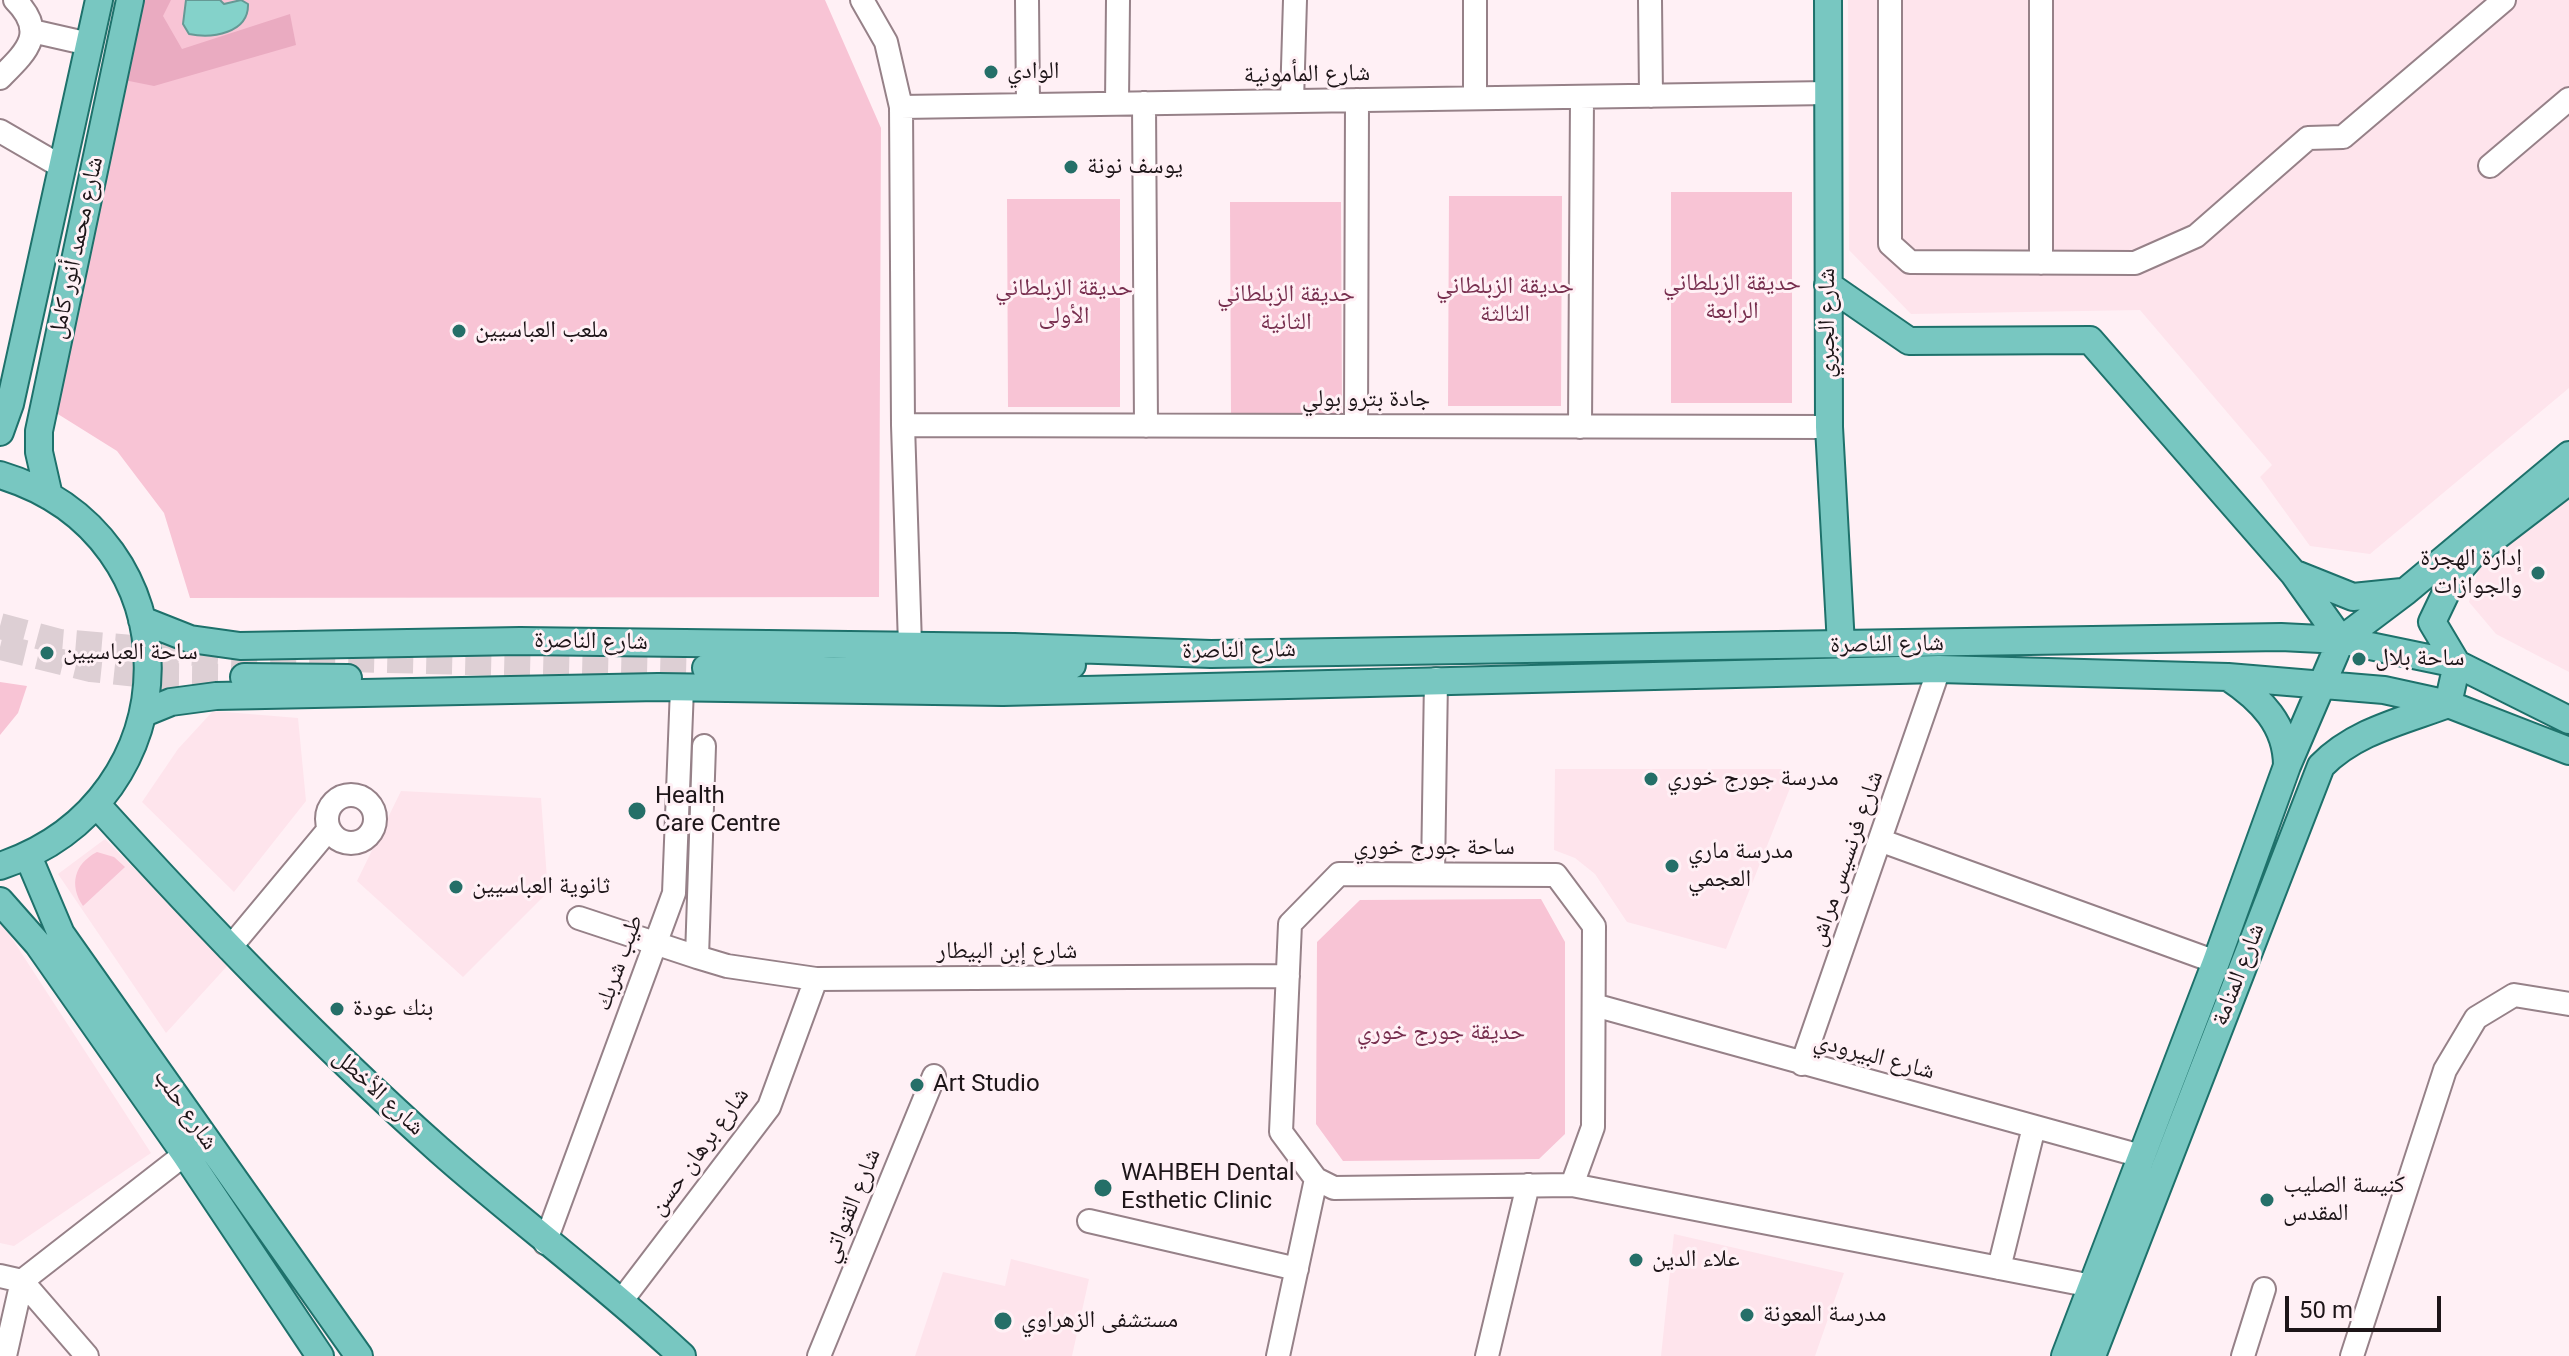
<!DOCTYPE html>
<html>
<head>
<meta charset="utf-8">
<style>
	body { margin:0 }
	#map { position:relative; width:2569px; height:1356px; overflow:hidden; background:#fff0f5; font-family:Roboto,sans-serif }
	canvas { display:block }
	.scale { position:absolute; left:2285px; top:1296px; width:156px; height:36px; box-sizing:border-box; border:4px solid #1d1518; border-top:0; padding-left:10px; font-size:24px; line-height:28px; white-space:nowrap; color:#1d1518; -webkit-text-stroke:6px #fff0f5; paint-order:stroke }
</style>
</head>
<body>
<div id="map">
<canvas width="2569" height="1356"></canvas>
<div class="scale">50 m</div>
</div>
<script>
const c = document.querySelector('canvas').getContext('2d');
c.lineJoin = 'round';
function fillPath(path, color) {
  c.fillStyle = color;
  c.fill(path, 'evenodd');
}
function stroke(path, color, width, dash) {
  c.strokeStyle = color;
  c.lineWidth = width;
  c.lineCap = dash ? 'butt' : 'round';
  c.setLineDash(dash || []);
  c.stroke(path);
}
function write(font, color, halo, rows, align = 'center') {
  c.font = font + ' Roboto,"Noto Naskh Arabic",sans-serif';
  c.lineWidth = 6;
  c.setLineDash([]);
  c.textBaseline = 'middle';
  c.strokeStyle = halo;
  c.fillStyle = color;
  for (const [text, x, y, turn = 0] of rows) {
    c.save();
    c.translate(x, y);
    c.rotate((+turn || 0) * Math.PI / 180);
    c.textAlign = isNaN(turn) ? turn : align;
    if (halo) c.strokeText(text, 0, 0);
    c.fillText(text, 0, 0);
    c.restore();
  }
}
const built = new Path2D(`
	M 1848,0 L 2569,0 L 2569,388 L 2370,554 L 2310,546 L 2260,477 L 2272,465 L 2140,310 L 1911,314 L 1849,250 Z
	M 2569,488 L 2569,672 L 2496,634 L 2469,602 L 2480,563 Z
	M 213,711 L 298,718 L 306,801 L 234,892 L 142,802 L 178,749 Z
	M 1555,769 L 1782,769 L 1790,788 L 1726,949 L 1627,922 L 1595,874 L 1575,858 L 1554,850 Z
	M 401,791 L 541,798 L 548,892 L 463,977 L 357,881 Z
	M 105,839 L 229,964 L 166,1033 L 58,874 Z
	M 0,920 L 151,1153 L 14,1246 L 0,1243 Z
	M 1674,1234 L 1844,1273 L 1815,1356 L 1661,1356 Z
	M 1011,1259 L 1089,1279 L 1072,1356 L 915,1356 L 943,1272 L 1005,1286 Z`);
const green = new Path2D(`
	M 141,0 L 825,0 L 881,128 L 879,597 L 190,598 L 164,513 L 117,451 L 53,411 Z
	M 1671,192 L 1792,192 L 1792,403 L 1671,403 Z
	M 1449,196 L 1562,196 L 1561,406 L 1448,406 Z
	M 1007,199 L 1120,199 L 1120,407 L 1008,407 Z
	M 1230,202 L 1341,202 L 1342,415 L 1231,416 Z
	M 0,682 L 27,686 L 18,713 L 0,735 Z
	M 97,852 L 114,857 L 125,867 L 83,906 C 69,885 74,864 97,852 Z
	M 1541,899 L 1565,942 L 1565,1134 L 1539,1159 L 1343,1161 L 1316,1124 L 1317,942 L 1360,900 Z`);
const forest = new Path2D(`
	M 141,0 L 171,0 L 163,16 L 182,49 L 290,14 L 296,45 L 154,86 L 124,80 Z`);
const water = new Path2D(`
	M 186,0 L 220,0 L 224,4 L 241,0 L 248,4 C 249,33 212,39 189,34 L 183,24 Z`);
const majorTunnel = new Path2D(`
	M 0,626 L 60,642 L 230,656 L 706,668
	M 0,647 L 91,669 L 157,676 L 244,677`);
const minor = new Path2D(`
	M 862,0 L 886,42 L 901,107 L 903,425 L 910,645
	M 1027,0 L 1028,105
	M 1475,0 L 1475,98
	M 1650,0 L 1651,96
	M 1890,0 L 1890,244 L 1910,262 L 2135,263 L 2196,236 L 2308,138 L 2343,137 L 2504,0
	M 32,31 L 89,44
	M 0,78 C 26,52 48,33 15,0
	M 1292,101 L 1295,0
	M 1117,103 L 1118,0
	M 1144,103 L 1146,426
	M 901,107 L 1828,93
	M 0,131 L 62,167
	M 2490,166 L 2569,99
	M 2041,263 L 2041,0
	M 903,425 L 1829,427
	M 1356,426 L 1357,100
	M 1580,427 L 1582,97
	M 704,746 L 697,957 L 727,966 L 816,979 L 1288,976
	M327 819a24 24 0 1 1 48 0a24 24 0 1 1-48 0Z
	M 1882,841 L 2216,962
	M 1433,874 L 1436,679
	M 579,918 L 697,957
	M 229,949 L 329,829
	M 1594,1005 L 2141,1156
	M 1802,1064 L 1939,669
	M 1572,1185 L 1593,1127 L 1594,926 L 1556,875 L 1339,874 L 1290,924 L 1281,1132 L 1316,1179 L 1334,1188 L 1572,1185 L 2092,1286
	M 1089,1221 L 1297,1269
	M 545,1243 L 674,893 L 682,688
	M 1999,1268 L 2034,1127
	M 0,1276 L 22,1281
	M 22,1281 L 185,1154
	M 22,1281 L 87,1356
	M 622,1300 L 769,1107 L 816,979
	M 5,1356 L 22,1281
	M 819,1356 L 934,1076
	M 1278,1356 L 1316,1179
	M 1487,1356 L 1528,1185
	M 2243,1356 L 2264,1289
	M 2352,1356 L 2445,1070 L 2476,1018 L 2514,995 L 2569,1004`);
const major = new Path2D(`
	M 1828,0 L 1829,427 L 1841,645
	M 1828,285 L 1909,341 L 2090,340 L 2294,574 L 2341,640
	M 0,432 L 10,404 L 99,0
	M 0,475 C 199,535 195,801 0,866
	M 49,496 L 39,452 L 39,431 L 130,0
	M 2298,575 L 2353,597 L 2402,592
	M 142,620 L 190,639 L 240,646 L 520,641 L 1014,647 L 1211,654 L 2281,637 L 2341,640 L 2457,664 L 2569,720
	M 706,668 L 833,671 L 1072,665
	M 244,677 L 348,678
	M 2228,677 C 2261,699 2287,725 2287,766
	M 144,713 L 171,702 L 216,696 L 658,687 L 1003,692 L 1939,669 L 2228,677 L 2384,690 L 2448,704 L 2569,751
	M 97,805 C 206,925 317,1041 438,1149 C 518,1220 604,1283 682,1356
	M 28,856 L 61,934 L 359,1356
	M 0,901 L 38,944 L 185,1154 L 320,1356
	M 2065,1356 L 2216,962 L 2287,766 L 2341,640 L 2406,591 L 2569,455
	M 2092,1356 L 2321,766 C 2355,731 2403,721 2448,704 L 2457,664 L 2432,622 L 2454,576 L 2472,555 L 2569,481`);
const markers = [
	[991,72,8,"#256f68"],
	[1071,167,8,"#256f68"],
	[459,331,8,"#256f68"],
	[2538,573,8,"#256f68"],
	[47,653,8,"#256f68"],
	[2359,659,8,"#256f68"],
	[1651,779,8,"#256f68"],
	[637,811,10,"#256f68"],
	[1672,866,8,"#256f68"],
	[456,887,8,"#256f68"],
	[337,1009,8,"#256f68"],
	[917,1085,8,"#256f68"],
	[1103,1188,10,"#256f68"],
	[2267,1200,8,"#256f68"],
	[1636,1260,8,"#256f68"],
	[1747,1315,8,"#256f68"],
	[1003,1321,10,"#256f68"]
];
const poiNames = [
	["الوادي",1007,72],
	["يوسف نونة",1087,167],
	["ملعب العباسيين",475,331],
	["إدارة الهجرة",2522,559,"right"],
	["والجوازات",2522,587,"right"],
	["ساحة العباسيين",63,653],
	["ساحة بلال",2375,659],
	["مدرسة جورج خوري",1667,779],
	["Health",655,797],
	["Care Centre",655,825],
	["مدرسة ماري",1688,852],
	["العجمي",1688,880],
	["ثانوية العباسيين",472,887],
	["بنك عودة",353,1009],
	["Art Studio",933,1085],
	["WAHBEH Dental",1121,1174],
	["Esthetic Clinic",1121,1202],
	["كنيسة الصليب",2283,1186],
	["المقدس",2283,1214],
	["علاء الدين",1652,1260],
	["مدرسة المعونة",1763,1315],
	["مستشفى الزهراوي",1021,1321]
];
const streetNames = [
	["شارع المأمونية",1307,75,-1],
	["شارع محمد أنور كامل",77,248,-78],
	["شارع الجبري",1828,323,-90],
	["جادة بترو بولي",1366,400],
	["شارع الناصرة",591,642,1],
	["شارع الناصرة",1887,645,-1],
	["شارع الناصرة",1239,651,-1],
	["ساحة جورج خوري",1434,848],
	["شارع فرنسيس مراش",1847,859,-71],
	["شارع إبن البيطار",1007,952],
	["طيب شربك",620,963,-70],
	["شارع المنامة",2239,975,-69],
	["شارع البيرودي",1874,1057,15],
	["شارع الأخطل",378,1093,43],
	["شارع حلب",185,1110,55],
	["شارع برهان حسن",700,1152,-54],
	["شارع القنواتي",852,1206,-68]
];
const parkNames = [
	["حديقة الزبلطاني",1732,284],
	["الرابعة",1732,312],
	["حديقة الزبلطاني",1505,287],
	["الثالثة",1505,315],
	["حديقة الزبلطاني",1064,289],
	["الأولى",1064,317],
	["حديقة الزبلطاني",1286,295],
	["الثانية",1286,323],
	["حديقة جورج خوري",1441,1033]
];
fillPath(built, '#fee4ec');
fillPath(green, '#f8c4d5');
fillPath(forest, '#eaabc1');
fillPath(water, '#84d2ca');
stroke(water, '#659995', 2);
stroke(majorTunnel, '#ddcfd4', 26, [26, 13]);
stroke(minor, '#968188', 26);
stroke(major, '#1e716b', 30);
stroke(minor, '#fff', 22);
stroke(major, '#78c7c1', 26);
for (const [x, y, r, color] of markers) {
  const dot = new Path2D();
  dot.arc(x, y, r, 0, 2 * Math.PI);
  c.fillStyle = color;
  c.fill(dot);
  stroke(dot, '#fff0f5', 3);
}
write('24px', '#1d1518', '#fff0f5', poiNames, 'left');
write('24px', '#1d1518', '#fff0f5', streetNames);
write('24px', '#772e4e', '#fff0f5', parkNames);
</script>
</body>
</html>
